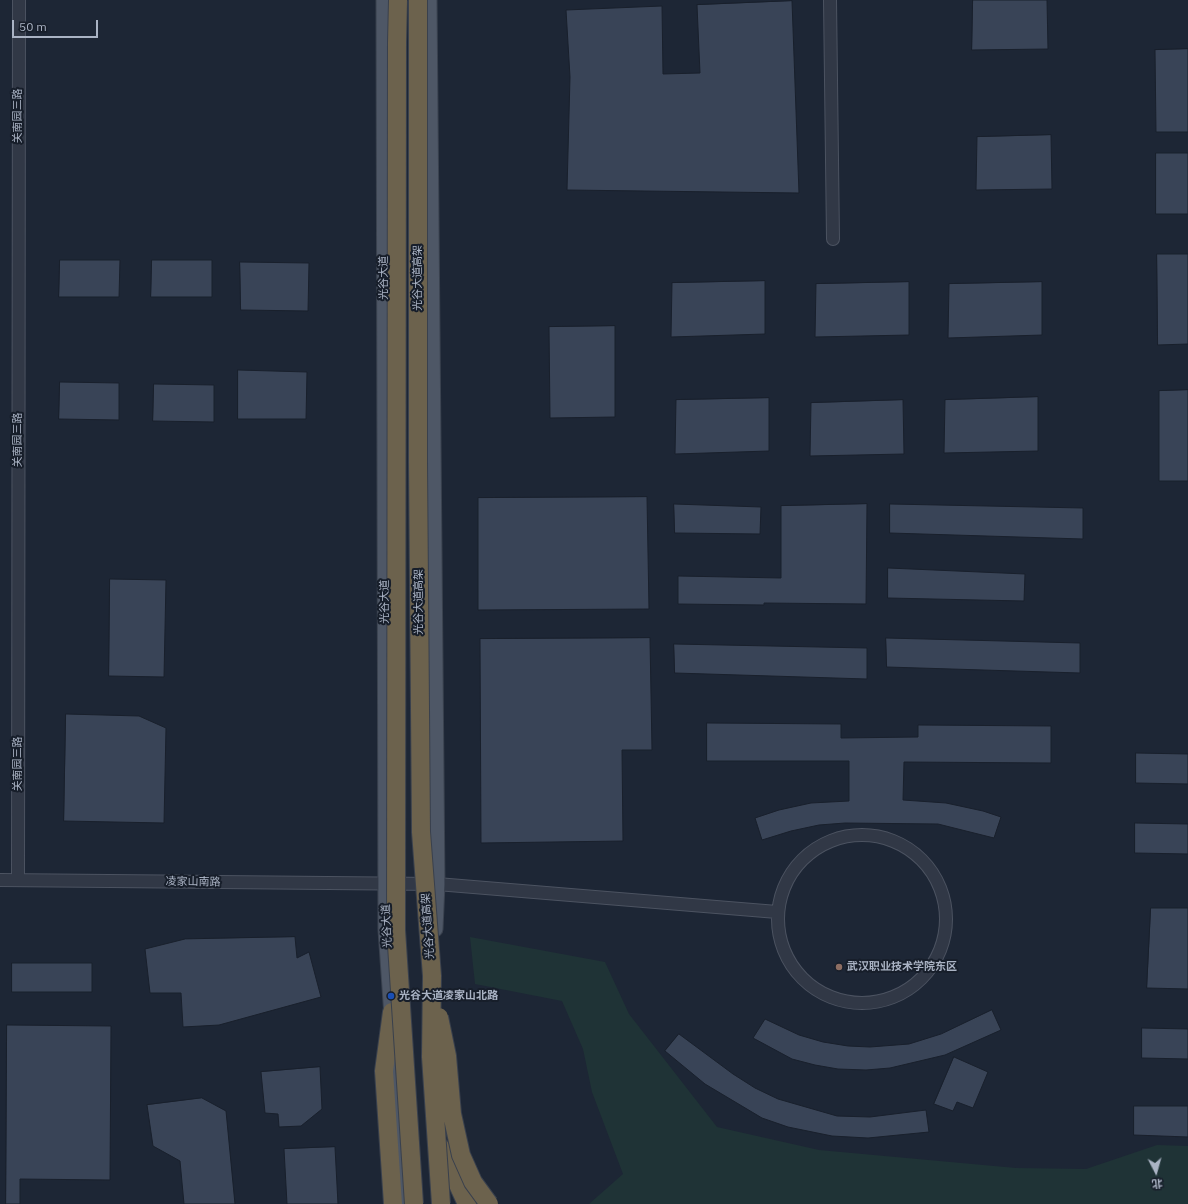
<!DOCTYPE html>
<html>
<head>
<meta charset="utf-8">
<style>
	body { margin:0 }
	#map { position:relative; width:1188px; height:1204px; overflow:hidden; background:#1d2635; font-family:"IBM Plex Sans","Noto Sans SC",sans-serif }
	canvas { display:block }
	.north { position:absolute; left:1136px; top:1152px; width:40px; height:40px; -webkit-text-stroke:3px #171e2a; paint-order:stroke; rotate:174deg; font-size:11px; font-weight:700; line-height:16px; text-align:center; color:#aab3c4 }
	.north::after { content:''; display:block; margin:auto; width:14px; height:18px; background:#aab3c4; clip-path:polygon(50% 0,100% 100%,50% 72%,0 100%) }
	.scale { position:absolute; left:12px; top:20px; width:86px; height:18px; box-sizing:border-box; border:2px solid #aab3c4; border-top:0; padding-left:5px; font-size:12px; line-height:14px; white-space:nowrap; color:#aab3c4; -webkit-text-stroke:3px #171e2a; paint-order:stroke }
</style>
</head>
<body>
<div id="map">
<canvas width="1188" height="1204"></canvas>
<div class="north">北</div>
<div class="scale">50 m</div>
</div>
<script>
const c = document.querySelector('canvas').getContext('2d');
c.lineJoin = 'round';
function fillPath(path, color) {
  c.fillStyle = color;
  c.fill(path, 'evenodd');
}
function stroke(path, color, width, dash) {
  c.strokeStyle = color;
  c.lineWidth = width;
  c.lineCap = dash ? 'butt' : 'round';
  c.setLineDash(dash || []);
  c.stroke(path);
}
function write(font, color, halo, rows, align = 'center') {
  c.font = font + ' "IBM Plex Sans","Noto Sans SC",sans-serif';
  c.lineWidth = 4;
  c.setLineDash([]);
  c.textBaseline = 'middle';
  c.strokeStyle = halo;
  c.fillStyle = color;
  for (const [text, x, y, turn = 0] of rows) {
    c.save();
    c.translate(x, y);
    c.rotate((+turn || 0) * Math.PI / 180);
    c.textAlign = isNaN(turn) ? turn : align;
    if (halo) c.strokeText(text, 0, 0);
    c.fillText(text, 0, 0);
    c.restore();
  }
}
const green = new Path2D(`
	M 470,937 L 605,962 L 629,1014 L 717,1127 L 819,1150 L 1016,1168 L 1086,1169 L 1157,1145 L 1188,1146 L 1188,1204 L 589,1204 L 623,1174 L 592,1092 L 583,1049 L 562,1001 L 475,984 Z`);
const building = new Path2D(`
	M 973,0 L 1047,0 L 1048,49 L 972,50 Z
	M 792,1 L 799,193 L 567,190 L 570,77 L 566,10 L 662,6 L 663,74 L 700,73 L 697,5 Z
	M 1188,49 L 1188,132 L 1156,132 L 1155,50 Z
	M 1051,135 L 1052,189 L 976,190 L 977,137 Z
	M 1156,153 L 1188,153 L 1188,214 L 1156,214 Z
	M 1157,254 L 1188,254 L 1188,344 L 1158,345 Z
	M 60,260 L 120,260 L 119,297 L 59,297 Z
	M 152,260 L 212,260 L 212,297 L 151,297 Z
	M 240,262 L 309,263 L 308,311 L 241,310 Z
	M 765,281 L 765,334 L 671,337 L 672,283 Z
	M 909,282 L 909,335 L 815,337 L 816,284 Z
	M 1042,282 L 1042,335 L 948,338 L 949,284 Z
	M 615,326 L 615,417 L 550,418 L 549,327 Z
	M 238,370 L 307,372 L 306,419 L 238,419 Z
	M 60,382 L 119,383 L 119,420 L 59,419 Z
	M 154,384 L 214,385 L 214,422 L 153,421 Z
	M 1188,390 L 1188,481 L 1159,481 L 1159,391 Z
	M 1038,397 L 1038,451 L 944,453 L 945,400 Z
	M 769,398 L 769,451 L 675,454 L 676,400 Z
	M 903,400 L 904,454 L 810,456 L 811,403 Z
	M 647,497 L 649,609 L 478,610 L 478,498 Z
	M 674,504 L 761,507 L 760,534 L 675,533 Z
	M 867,504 L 866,604 L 764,603 L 764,605 L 678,604 L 678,576 L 781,578 L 781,506 Z
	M 890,504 L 1083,508 L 1083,539 L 890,533 Z
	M 888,568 L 1025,574 L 1024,601 L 888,598 Z
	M 110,579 L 166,580 L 164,677 L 109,676 Z
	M 650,638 L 652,750 L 622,750 L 623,841 L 481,843 L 480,639 Z
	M 886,638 L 1080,643 L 1080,673 L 887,667 Z
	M 674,644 L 867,648 L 867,679 L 675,673 Z
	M 66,714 L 139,716 L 166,728 L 164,823 L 64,821 Z
	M 707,723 L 841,724 L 841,738 L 918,737 L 918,725 L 1051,726 L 1051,763 L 904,762 L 903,800 L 946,803 L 983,811 L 1001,817 L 994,838 L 938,824 L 845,823 L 819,825 L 791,831 L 762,840 L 755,818 L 779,810 L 811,803 L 849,801 L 849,761 L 707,761 Z
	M 1136,753 L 1188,754 L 1188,784 L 1136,783 Z
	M 1135,823 L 1188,824 L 1188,854 L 1135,853 Z
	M 1151,908 L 1188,908 L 1188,989 L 1147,988 Z
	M 295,937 L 297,958 L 309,952 L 321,997 L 219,1025 L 183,1027 L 181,993 L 150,993 L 145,949 L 185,939 Z
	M 12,963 L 92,963 L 92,992 L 12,992 Z
	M 992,1010 L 1001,1030 L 945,1055 L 890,1068 L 866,1070 L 838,1069 L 815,1065 L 792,1059 L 753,1038 L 765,1019 L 799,1035 L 823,1042 L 848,1046 L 870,1047 L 909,1044 L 941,1034 Z
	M 7,1025 L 111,1026 L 110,1180 L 20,1179 L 20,1204 L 6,1204 Z
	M 1142,1028 L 1188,1029 L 1188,1059 L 1142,1058 Z
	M 679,1034 L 733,1074 L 755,1088 L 778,1099 L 837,1116 L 870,1117 L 926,1110 L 929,1132 L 868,1138 L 832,1136 L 788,1127 L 762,1118 L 705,1084 L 665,1051 Z
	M 954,1057 L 988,1072 L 973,1108 L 957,1102 L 953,1111 L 934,1104 Z
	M 320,1067 L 322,1109 L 301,1126 L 279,1127 L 278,1114 L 265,1113 L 261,1072 Z
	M 202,1098 L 226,1111 L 235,1204 L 184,1204 L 180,1161 L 153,1146 L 147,1105 Z
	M 1134,1106 L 1188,1106 L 1188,1137 L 1134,1135 Z
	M 335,1147 L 338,1204 L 287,1204 L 284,1149 Z`);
const minor = new Path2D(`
	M 830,0 L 833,239
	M778 919a84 84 0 1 1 168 0a84 84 0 1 1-168 0Z
	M 0,880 L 437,884 L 777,912
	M 18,880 L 19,0`);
const major = new Path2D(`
	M 384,0 L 386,930 L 405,1204
	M 429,0 L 437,884 L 435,929`);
const highway = new Path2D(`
	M 392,1012 L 384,1071 L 393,1204
	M 441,1148 L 467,1204`);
const highwayBridge = new Path2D(`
	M 398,0 L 397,43 L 396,930 L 414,1204
	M 418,0 L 418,463 L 421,832 L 432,976 L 431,1057 L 441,1204
	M 439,1017 L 447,1056 L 452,1114 L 461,1155 L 473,1182 L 489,1204`);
const markers = [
	[839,967,4,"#8d6e63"],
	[391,996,4,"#1a4fb4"]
];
const streetNames = [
	["关南园三路",18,116,-90],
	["光谷大道",384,278,-90],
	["光谷大道高架",418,278,-90],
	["关南园三路",18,440,-90],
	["光谷大道",385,602,-90],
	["光谷大道高架",419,602,-90],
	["关南园三路",18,764,-90],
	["凌家山南路",193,882,1],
	["光谷大道",387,926,-92],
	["光谷大道高架",428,926,-94]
];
const poiNames = [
	["武汉职业技术学院东区",847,967],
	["光谷大道凌家山北路",399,996]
];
fillPath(green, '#1f3336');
fillPath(building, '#394457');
stroke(building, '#19202c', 1);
stroke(minor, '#4c5361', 14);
stroke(major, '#3a424f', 17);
stroke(highway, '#39404d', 20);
stroke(minor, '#313846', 12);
stroke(major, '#4e5766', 15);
stroke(highway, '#6c624d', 18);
stroke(highwayBridge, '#39404d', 20, []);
stroke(highwayBridge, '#6c624d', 18);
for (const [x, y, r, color] of markers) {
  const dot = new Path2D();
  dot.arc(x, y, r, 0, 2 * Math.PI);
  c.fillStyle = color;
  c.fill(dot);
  stroke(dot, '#171e2a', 1.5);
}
write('11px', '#aab3c4', '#171e2a', streetNames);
write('bold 11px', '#aab3c4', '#171e2a', poiNames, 'left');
</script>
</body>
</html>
